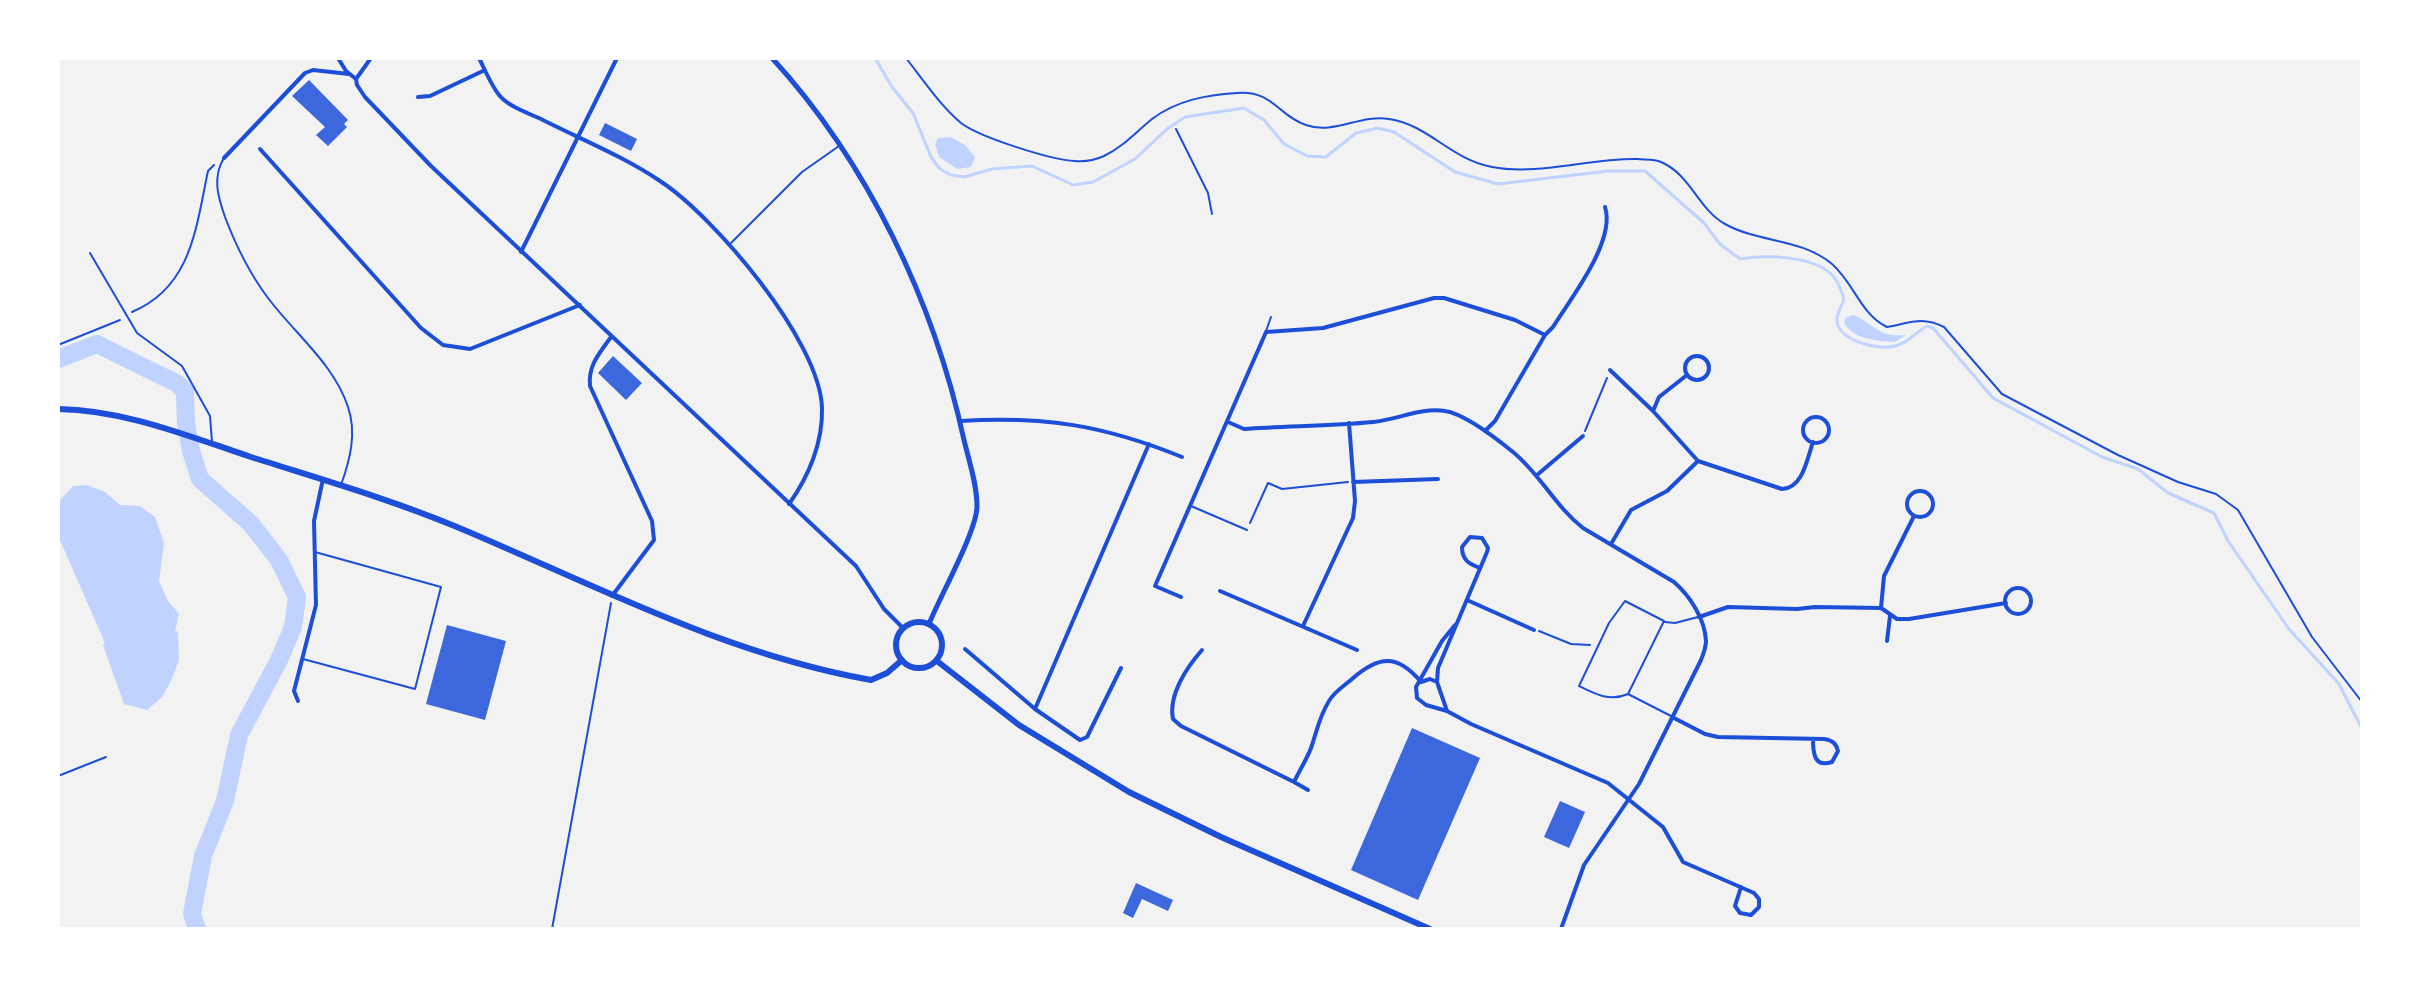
<!DOCTYPE html>
<html>
<head>
<meta charset="utf-8">
<style>
	body { margin:0 }
	#map { position:relative; width:2420px; height:987px; overflow:hidden; background:#f2f2f2; font-family:Lato,sans-serif }
	canvas { display:block }
	.frame { position:absolute; inset:0; border:60px solid #fff; pointer-events:none }
</style>
</head>
<body>
<div id="map">
<canvas width="2420" height="987"></canvas>
<div class="frame"></div>
</div>
<script>
const c = document.querySelector('canvas').getContext('2d');
c.lineJoin = 'round';
function fillPath(path, color) {
  c.fillStyle = color;
  c.fill(path, 'evenodd');
}
function stroke(path, color, width, dash) {
  c.strokeStyle = color;
  c.lineWidth = width;
  c.lineCap = dash ? 'butt' : 'round';
  c.setLineDash(dash || []);
  c.stroke(path);
}
const water = new Path2D(`
	M 950,137 L 965,145 L 975,157 L 971,167 L 957,169 L 939,157 L 935,144 L 938,138 Z
	M 1854,315 C 1876,325 1878,338 1906,335 L 1895,342 C 1877,341 1855,340 1844,323 L 1846,317 Z
	M 87,485 L 105,492 L 120,505 L 140,506 L 155,517 L 164,543 L 159,581 L 168,601 L 179,614 L 175,631 L 178,632 L 179,660 L 171,681 L 162,697 L 147,710 L 124,704 L 103,645 L 105,643 L 59,538 L 58,502 L 73,486 Z`);
const stream = new Path2D(`
	M 875,58 L 892,87 L 913,113 L 931,157 L 940,169 L 951,175 L 964,177 L 992,169 L 1032,166 L 1073,185 L 1093,182 L 1135,159 L 1167,129 L 1185,117 L 1244,108 L 1264,120 L 1284,144 L 1307,156 L 1326,157 L 1356,133 L 1378,128 L 1394,132 L 1455,172 L 1498,184 L 1608,171 L 1645,171 L 1704,223 L 1720,244 L 1740,259 C 1765,255 1814,255 1833,276 C 1839,282 1841,291 1844,299 C 1842,305 1838,312 1837,318 C 1835,340 1878,351 1895,346 C 1908,343 1916,332 1927,326 L 1933,328 L 1993,398 L 2102,457 L 2138,469 L 2168,493 L 2214,513 L 2228,541 L 2289,629 L 2339,684 L 2362,729`);
const river = new Path2D(`
	M 58,359 L 97,344 L 178,384 L 185,392 L 186,423 L 191,451 L 200,479 L 251,524 L 279,560 L 297,597 L 293,627 L 279,660 L 239,735 L 225,801 L 203,856 L 192,914 L 197,929`);
const building = new Path2D(`
	M 309,80 L 348,120 L 344,124 L 347,127 L 328,146 L 316,135 L 325,127 L 292,96 Z
	M 605,123 L 637,139 L 631,151 L 599,135 Z
	M 613,356 L 642,383 L 626,400 L 598,373 Z
	M 447,625 L 506,641 L 485,720 L 426,704 Z
	M 1412,728 L 1480,758 L 1418,900 L 1351,870 Z
	M 1560,801 L 1585,812 L 1569,848 L 1544,837 Z
	M 1136,883 L 1173,900 L 1168,911 L 1142,899 L 1133,918 L 1123,913 Z`);
const path = new Path2D(`
	M 906,58 C 923,80 940,105 961,123 C 979,137 1051,160 1075,161 C 1085,162 1095,160 1104,156 C 1123,147 1136,132 1152,119 C 1177,100 1207,95 1237,93 C 1273,90 1278,116 1306,125 C 1334,135 1360,114 1389,119 C 1429,125 1450,159 1492,167 C 1539,176 1589,158 1637,159 C 1644,160 1654,159 1661,162 C 1690,174 1699,210 1725,224 C 1759,243 1801,238 1832,264 C 1854,283 1861,315 1887,327 C 1910,323 1922,316 1944,327 L 2002,394 L 2118,455 L 2178,482 L 2216,494 L 2238,510 L 2312,637 L 2362,702
	M 132,312 C 192,287 196,227 208,171 L 214,165
	M 58,345 L 120,320
	M 1585,431 L 1607,378
	M 1250,523 L 1268,483 L 1282,489 L 1348,482
	M 1539,631 L 1571,644 L 1590,645
	M 552,929 L 611,603`);
const service = new Path2D(`
	M 1176,129 L 1208,193 L 1212,214
	M 224,158 C 212,177 218,197 225,217 C 236,246 250,274 268,298 C 295,334 334,364 348,407 C 357,433 350,460 341,485
	M 731,243 L 802,172 L 839,146
	M 90,253 L 137,333 L 182,366 L 210,416 L 212,442
	M 1266,331 L 1271,317
	M 1191,506 L 1247,530
	M 1665,622 L 1675,623 L 1698,617
	M 303,659 L 415,689 L 441,587 L 315,552
	M 1628,694 L 1664,621 L 1625,601 L 1609,623 L 1579,686 C 1595,694 1610,702 1628,694 L 1671,716
	M 58,776 L 106,757`);
const minor = new Path2D(`
	M 338,58 L 346,71 L 356,79 L 357,85 L 365,97 L 431,166 L 856,566 L 884,609 L 903,628
	M 479,58 C 485,70 491,85 499,95 C 509,107 528,113 541,119 C 580,139 623,156 660,181 C 714,216 820,341 822,408 C 823,442 809,476 789,504
	M 356,79 L 371,58
	M 418,97 L 430,96 L 485,70
	M 260,149 L 421,328 L 443,345 L 470,349 L 580,305
	M 224,158 L 305,73 L 313,70 L 349,74
	M 521,252 L 617,58
	M 611,337 C 599,354 588,365 590,386 L 652,521 L 654,540 L 612,596
	M1685 368a12 12 0 1 1 24 0a12 12 0 1 1-24 0Z
	M 1610,370 L 1653,411 L 1698,461
	M 1653,411 L 1659,397 L 1687,375
	M1803 430a13 13 0 1 1 26 0a13 13 0 1 1-26 0Z
	M 960,421 C 1045,416 1103,425 1182,457
	M 1228,422 L 1244,429 C 1287,426 1330,426 1373,422 C 1396,420 1422,407 1445,411 C 1465,414 1497,439 1513,452 C 1540,474 1555,506 1583,528 L 1674,582 C 1690,596 1705,619 1706,641 C 1706,647 1703,655 1701,660 L 1639,784 L 1584,865 L 1561,929
	M 1485,431 L 1495,421 L 1545,335 L 1553,327 C 1571,298 1616,241 1605,207
	M 1537,475 L 1583,436
	M 1353,482 L 1438,479
	M1907 504a13 13 0 1 1 26 0a13 13 0 1 1-26 0Z
	M 1611,544 L 1631,510 L 1667,491 L 1698,461 L 1782,489 C 1803,488 1807,459 1813,442
	M2005 601a13 13 0 1 1 26 0a13 13 0 1 1-26 0Z
	M 1220,591 L 1357,650
	M 1181,597 L 1155,586 L 1266,332 L 1323,328 L 1434,298 L 1444,298 L 1515,320 L 1545,335
	M 1467,600 L 1534,630
	M 1881,608 L 1884,576 L 1914,516
	M 1699,617 L 1728,607 L 1797,609 L 1815,607 L 1881,608 L 1897,619 L 1909,619 L 2006,603
	M 1455,625 L 1442,641 L 1416,687 L 1417,698 L 1426,705 L 1447,711 L 1471,724 L 1608,783 L 1663,827 L 1683,862 L 1754,893 L 1759,899 L 1759,907 L 1751,915 L 1740,913 L 1735,906 L 1741,887
	M 1303,626 L 1353,518 L 1355,501 L 1349,423
	M 1887,641 L 1890,616
	M 965,649 L 1035,709 L 1080,740 L 1087,737 L 1121,668
	M 1202,650 C 1187,667 1168,695 1173,719 L 1181,726 L 1294,782
	M 1421,682 L 1430,679 L 1437,682
	M 298,701 L 294,691 L 316,605 L 314,521 L 323,479
	M 1035,709 L 1149,444
	M 1447,711 L 1437,682 L 1438,668 L 1487,552 L 1488,548 L 1482,538 L 1470,537 L 1462,547 C 1462,560 1469,564 1480,568
	M 1674,718 L 1705,734 L 1718,737 L 1824,739 C 1832,740 1836,743 1838,751 L 1832,762 C 1814,768 1813,753 1813,739
	M 1308,790 L 1294,782 C 1299,771 1307,759 1311,748 C 1317,731 1319,717 1329,701 C 1334,692 1344,686 1352,679 C 1378,656 1397,653 1421,682`);
const tertiary = new Path2D(`
	M 772,58 C 868,163 934,302 964,440 C 969,461 977,484 977,506 C 977,531 940,596 929,624
	M 58,928 L 58,929`);
const secondary = new Path2D(`
	M 58,409 C 125,410 188,436 251,457 C 320,479 390,499 457,527 C 593,584 724,654 871,680 L 887,673 L 902,660
	M896 645a23 23 0 1 1 46 0a23 23 0 1 1-46 0Z
	M 937,661 L 1019,725 L 1129,792 L 1221,837 L 1430,929`);
fillPath(water, '#bfd3fe');
stroke(stream, '#bfd3fe', 3);
stroke(river, '#bfd3fe', 18);
fillPath(building, '#3d67dc');
stroke(path, '#1d4ed8', 2);
stroke(service, '#1d4ed8', 2);
stroke(minor, '#1d4ed8', 4);
stroke(tertiary, '#1d4ed8', 5);
stroke(secondary, '#1d4ed8', 6);
</script>
</body>
</html>
